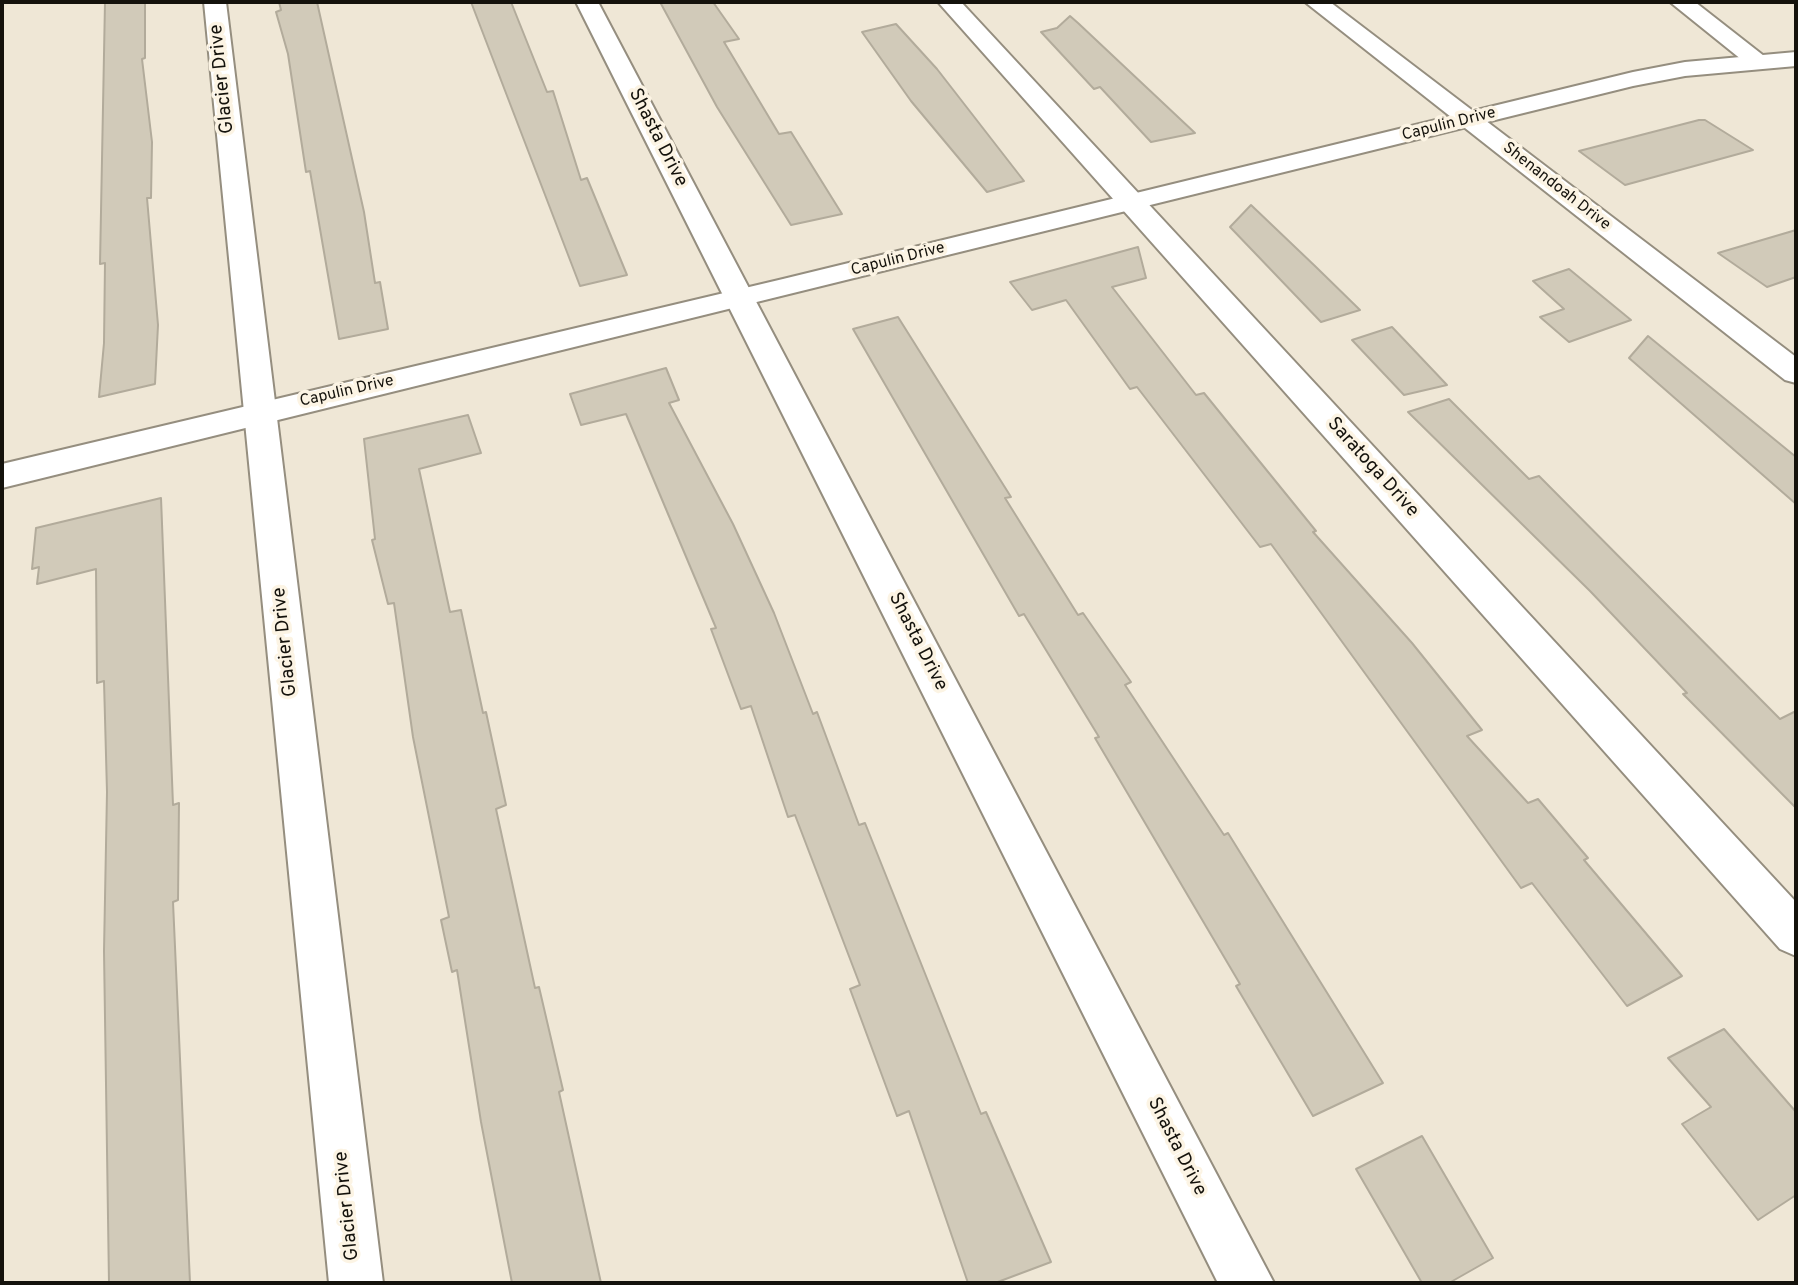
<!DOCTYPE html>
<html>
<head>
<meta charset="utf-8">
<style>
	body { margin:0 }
	#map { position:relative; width:1798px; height:1285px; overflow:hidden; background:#efe7d6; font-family:Overpass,sans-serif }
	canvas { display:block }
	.frame { position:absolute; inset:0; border:4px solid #14120c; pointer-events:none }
</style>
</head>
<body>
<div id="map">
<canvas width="1798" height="1285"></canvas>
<div class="frame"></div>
</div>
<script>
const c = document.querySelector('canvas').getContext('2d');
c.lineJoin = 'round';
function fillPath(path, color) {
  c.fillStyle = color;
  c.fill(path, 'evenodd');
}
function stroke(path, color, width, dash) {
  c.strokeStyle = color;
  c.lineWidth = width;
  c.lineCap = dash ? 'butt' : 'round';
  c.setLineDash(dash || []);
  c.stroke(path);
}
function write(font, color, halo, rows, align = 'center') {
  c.font = font + ' Overpass,sans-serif';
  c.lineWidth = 7;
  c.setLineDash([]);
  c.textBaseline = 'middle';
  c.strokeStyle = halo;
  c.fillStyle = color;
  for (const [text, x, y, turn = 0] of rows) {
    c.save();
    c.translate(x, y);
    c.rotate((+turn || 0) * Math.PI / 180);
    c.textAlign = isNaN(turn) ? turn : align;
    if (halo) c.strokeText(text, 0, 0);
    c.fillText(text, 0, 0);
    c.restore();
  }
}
const building = new Path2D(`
	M 105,2 L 145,2 L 145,58 L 142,59 L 152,142 L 151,198 L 147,198 L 158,325 L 155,384 L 99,397 L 104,343 L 105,263 L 100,264 Z
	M 279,2 L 317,2 L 364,212 L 375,283 L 380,282 L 388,329 L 339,339 L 310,171 L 306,172 L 288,54 L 276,12 L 281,10 Z
	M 471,2 L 511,2 L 547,92 L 553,91 L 581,180 L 587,178 L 627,275 L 580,286 Z
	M 660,2 L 713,2 L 739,39 L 724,42 L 779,134 L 791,132 L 842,214 L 791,225 L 717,107 Z
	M 1070,16 L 1078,23 L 1195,133 L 1151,142 L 1100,87 L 1094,89 L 1041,32 L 1057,28 Z
	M 896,24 L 937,69 L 1024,181 L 987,192 L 911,101 L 862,32 Z
	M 1699,120 L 1705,120 L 1753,150 L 1625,185 L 1579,151 Z
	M 1251,205 L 1316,267 L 1360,310 L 1321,322 L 1230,227 Z
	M 1796,230 L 1796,277 L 1767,287 L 1718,253 Z
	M 1138,247 L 1146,278 L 1112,287 L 1196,395 L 1204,393 L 1316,531 L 1313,532 L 1412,643 L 1482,730 L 1467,736 L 1528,803 L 1538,799 L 1588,858 L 1584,860 L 1682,976 L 1627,1006 L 1532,883 L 1521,888 L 1271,544 L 1260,547 L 1137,387 L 1130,389 L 1066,300 L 1032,310 L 1010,282 Z
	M 1569,269 L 1631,320 L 1569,342 L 1540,317 L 1564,309 L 1533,281 Z
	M 898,317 L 1011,497 L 1005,498 L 1078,615 L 1083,613 L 1131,682 L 1125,685 L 1224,835 L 1228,833 L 1383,1083 L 1313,1116 L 1236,986 L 1240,984 L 1095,738 L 1099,737 L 1024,614 L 1019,616 L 853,329 Z
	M 1392,327 L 1447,385 L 1404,395 L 1352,340 Z
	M 1648,336 L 1796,457 L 1796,504 L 1629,358 Z
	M 666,368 L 679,400 L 669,403 L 733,524 L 774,613 L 813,714 L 817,712 L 859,825 L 865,823 L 981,1114 L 986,1112 L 1051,1262 L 995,1283 L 968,1283 L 909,1111 L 897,1116 L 850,989 L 860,985 L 795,815 L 788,817 L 751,706 L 741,709 L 711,629 L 716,628 L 626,414 L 581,425 L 570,394 Z
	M 1449,399 L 1529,479 L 1539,476 L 1780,719 L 1796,711 L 1796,808 L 1683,694 L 1687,693 L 1590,591 L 1408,412 Z
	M 468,415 L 481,453 L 419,469 L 450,612 L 461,610 L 483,713 L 486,712 L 506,805 L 496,809 L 535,988 L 539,987 L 563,1090 L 559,1092 L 601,1283 L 512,1283 L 481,1122 L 457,970 L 452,972 L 441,920 L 449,917 L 413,737 L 394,603 L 388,604 L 372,540 L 375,539 L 364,439 Z
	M 161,498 L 173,805 L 179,803 L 178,900 L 173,902 L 190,1283 L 109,1283 L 104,951 L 107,792 L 104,681 L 97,683 L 96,569 L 37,584 L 39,567 L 32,569 L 36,528 Z
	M 1724,1029 L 1796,1112 L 1796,1195 L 1758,1220 L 1682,1124 L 1711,1107 L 1668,1058 Z
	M 1422,1136 L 1493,1258 L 1449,1283 L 1422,1283 L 1356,1169 Z`);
const minor = new Path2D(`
	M 204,2 L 226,2 L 383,1283 L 329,1283 Z
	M 576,2 L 598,2 L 1274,1283 L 1218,1283 Z
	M 938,2 L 961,2 L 1796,902 L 1796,956 L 1780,949 Z
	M 1305,2 L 1330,2 L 1796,357 L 1796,383 L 1785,380 Z
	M 1670,2 L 1695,2 L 1773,63 L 1770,68 L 1752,68 Z`);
const tertiary = new Path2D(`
	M 1796,52 L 1796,66 L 1685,76 L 1633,86 L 2,488 L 2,464 L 783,279 L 1633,72 L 1685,62 Z`);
const farStreetnames = [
	["Capulin Drive",1449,125,-14],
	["Shenandoah Drive",1556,187,38],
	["Capulin Drive",898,260,-14],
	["Capulin Drive",347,392,-13]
];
const streetNames = [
	["Glacier Drive",223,79,-96],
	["Shasta Drive",657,138,63],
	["Saratoga Drive",1372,468,48],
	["Glacier Drive",286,642,-96],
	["Shasta Drive",917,642,63],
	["Shasta Drive",1176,1147,63],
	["Glacier Drive",348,1206,-96]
];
fillPath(building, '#d1cab9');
stroke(building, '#b2ab9b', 2);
stroke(minor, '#958e7f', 4);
stroke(tertiary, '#958e7f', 4);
fillPath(minor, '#fff');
fillPath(tertiary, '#fff');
write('16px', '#14120c', '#fcf4e4', farStreetnames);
write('19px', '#14120c', '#fcf4e4', streetNames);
</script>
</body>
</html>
